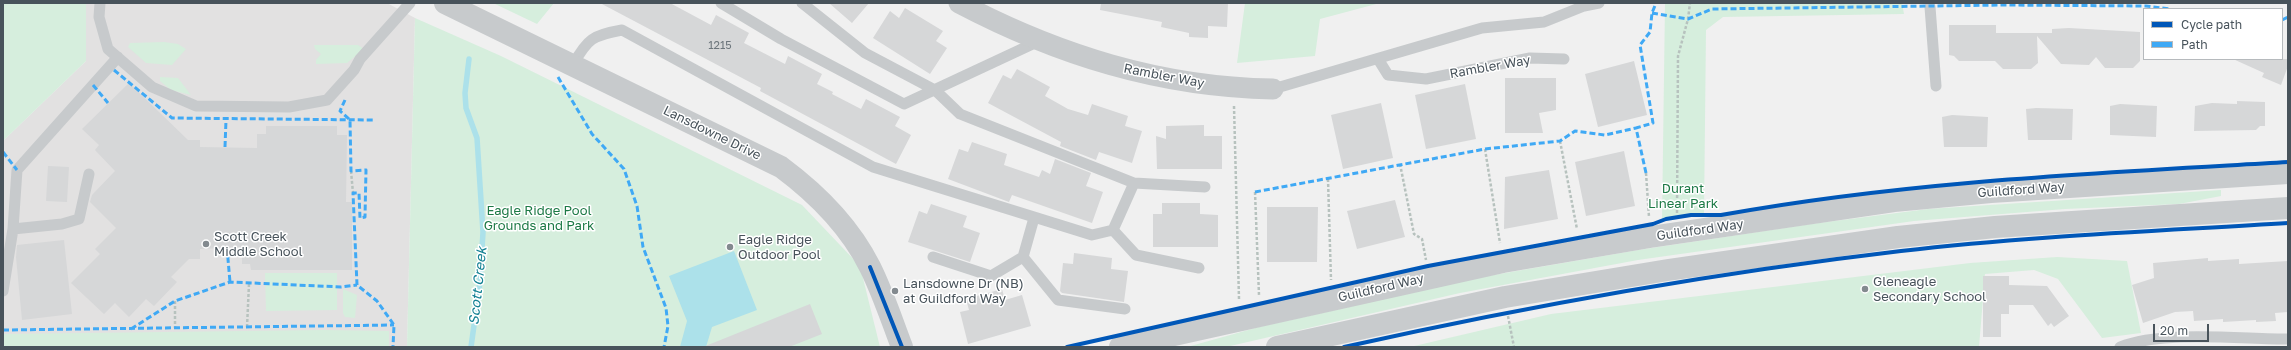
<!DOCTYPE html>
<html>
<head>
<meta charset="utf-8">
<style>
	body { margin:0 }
	#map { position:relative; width:2291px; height:350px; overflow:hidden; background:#f0f0f0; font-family:"Golos Text",sans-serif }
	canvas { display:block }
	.frame { position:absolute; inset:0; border:4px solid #48535b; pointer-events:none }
	.legend { position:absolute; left:2143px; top:8px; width:140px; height:52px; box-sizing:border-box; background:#fff; border:1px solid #b6babd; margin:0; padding:5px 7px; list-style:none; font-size:12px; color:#48535b }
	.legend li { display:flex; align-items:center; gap:8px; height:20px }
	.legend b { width:20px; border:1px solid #b6babd }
	.scale { position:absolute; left:2153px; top:324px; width:56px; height:18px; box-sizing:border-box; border:2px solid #48535b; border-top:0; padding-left:5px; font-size:12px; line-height:14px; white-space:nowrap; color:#48535b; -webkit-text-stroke:3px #fff; paint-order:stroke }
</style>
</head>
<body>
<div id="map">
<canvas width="2291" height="350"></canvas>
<div class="frame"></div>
<ul class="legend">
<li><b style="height:5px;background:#0057b8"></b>Cycle path</li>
<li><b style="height:5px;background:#3fa9f5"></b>Path</li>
</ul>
<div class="scale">20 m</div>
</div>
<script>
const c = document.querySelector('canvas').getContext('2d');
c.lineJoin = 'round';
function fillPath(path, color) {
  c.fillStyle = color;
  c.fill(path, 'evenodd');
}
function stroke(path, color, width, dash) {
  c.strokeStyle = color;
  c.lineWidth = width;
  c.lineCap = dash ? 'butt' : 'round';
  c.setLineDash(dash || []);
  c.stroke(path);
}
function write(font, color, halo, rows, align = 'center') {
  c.font = font + ' "Golos Text",sans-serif';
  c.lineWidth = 3;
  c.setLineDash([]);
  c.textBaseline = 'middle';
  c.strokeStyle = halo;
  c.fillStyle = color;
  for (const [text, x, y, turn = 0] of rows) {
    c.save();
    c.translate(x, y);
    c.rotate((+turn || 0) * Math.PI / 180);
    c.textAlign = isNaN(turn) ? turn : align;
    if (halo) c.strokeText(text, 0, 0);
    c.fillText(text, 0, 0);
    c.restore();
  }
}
const education = new Path2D(`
	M 86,3 L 387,3 L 415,18 L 407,347 L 3,347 L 3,141 L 86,61 Z`);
const green = new Path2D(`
	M 3,3 L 86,3 L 86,61 L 3,141 Z
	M 493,3 L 554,3 L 537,24 Z
	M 1245,3 L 1380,3 L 1320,19 L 1315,56 L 1237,63 Z
	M 1665,3 L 1902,3 L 1904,14 L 1723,17 L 1706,30 L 1704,215 L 1662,221 Z
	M 415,18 L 501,56 L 802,205 L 860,266 L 880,347 L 407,347 Z
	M 164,42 L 178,44 L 186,49 L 172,65 L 146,63 L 128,47 L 130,43 Z
	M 314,45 L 358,45 L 364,49 L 347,63 L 316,64 L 316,60 L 321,54 L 315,49 Z
	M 160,77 L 178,78 L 191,95 L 171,90 L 160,81 Z
	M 2221,190 L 2221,196 L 2179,204 L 2065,209 L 1914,221 L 1638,260 L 1460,293 L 1226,347 L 1187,347 L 1259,327 L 1482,277 L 1638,250 L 1811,224 L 1928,209 Z
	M 2057,257 L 2127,261 L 2141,333 L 2102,338 L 2058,279 L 2034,270 L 1985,274 L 1979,347 L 1410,347 L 1551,314 L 1970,263 Z
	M 265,273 L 337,273 L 337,310 L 266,311 Z
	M 343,289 L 357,295 L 355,318 L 345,317 L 343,313 Z
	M 324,330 L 389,331 L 389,347 L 4,347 L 4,334 Z`);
const water = new Path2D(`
	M 734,251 L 757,310 L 712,327 L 706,347 L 680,347 L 687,321 L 669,276 Z`);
const stream = new Path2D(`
	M 469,59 L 465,93 L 466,108 L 477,138 L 483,232 L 480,282 L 471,347`);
const building = new Path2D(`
	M 600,3 L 670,3 L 711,25 L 716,15 L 749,33 L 744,43 L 785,64 L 788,56 L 822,74 L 817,84 L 833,92 L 832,94 L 861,109 L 866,99 L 900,117 L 895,126 L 911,135 L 896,164 L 760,91 L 761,88 Z
	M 829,3 L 869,3 L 852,23 Z
	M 1101,3 L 1228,3 L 1227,27 L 1208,26 L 1208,38 L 1189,37 L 1189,33 L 1161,27 L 1162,22 L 1100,10 Z
	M 905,8 L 943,31 L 936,41 L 947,48 L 930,74 L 873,38 L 890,11 L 899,18 Z
	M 1949,25 L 1996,25 L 1996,33 L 2052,33 L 2052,29 L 2069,28 L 2140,32 L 2140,61 L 2133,68 L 2105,68 L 2096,57 L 2089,65 L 2061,64 L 2037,36 L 2038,63 L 2031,69 L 2003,69 L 1995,61 L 1959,61 L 1954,56 L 1949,55 Z
	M 2233,59 L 2288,59 L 2288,66 L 2281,85 L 2262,77 L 2264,73 Z
	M 1634,61 L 1647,115 L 1598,127 L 1585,74 Z
	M 1017,69 L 1050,87 L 1045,96 L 1068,109 L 1088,115 L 1092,104 L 1128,116 L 1125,126 L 1142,131 L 1132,163 L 1099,152 L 1096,160 L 1060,146 L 1061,142 L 988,103 L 1003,75 L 1011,79 Z
	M 1505,78 L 1556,78 L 1556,110 L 1539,113 L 1543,133 L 1505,133 Z
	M 129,83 L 188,140 L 200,140 L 200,147 L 257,148 L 257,134 L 266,134 L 266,126 L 337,126 L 337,135 L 347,135 L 346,202 L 352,202 L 352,270 L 251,270 L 250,264 L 242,264 L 242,247 L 200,249 L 200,259 L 189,259 L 171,277 L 177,282 L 154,306 L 146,299 L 129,317 L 115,303 L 104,314 L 71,283 L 100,254 L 95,249 L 116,228 L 90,202 L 92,195 L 115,171 L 95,150 L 99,145 L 82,129 Z
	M 1465,84 L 1476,139 L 1426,149 L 1415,95 Z
	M 2237,101 L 2265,102 L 2265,126 L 2260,126 L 2256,130 L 2194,131 L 2195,106 L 2212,103 L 2237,104 Z
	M 1381,103 L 1393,158 L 1343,169 L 1331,115 Z
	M 2120,104 L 2157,106 L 2156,137 L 2110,135 L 2110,106 Z
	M 2036,108 L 2073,109 L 2072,140 L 2028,140 L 2026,109 Z
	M 1952,115 L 1988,117 L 1987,147 L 1944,147 L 1942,117 Z
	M 1204,125 L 1204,136 L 1222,136 L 1222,169 L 1157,169 L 1156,136 L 1166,139 L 1166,126 Z
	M 972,142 L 1007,154 L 1004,165 L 1039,177 L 1042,170 L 1050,174 L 1055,159 L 1091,173 L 1086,186 L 1103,192 L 1092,223 L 1012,195 L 1009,202 L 948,179 L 959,149 L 968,152 Z
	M 1624,151 L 1635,206 L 1586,216 L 1575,162 Z
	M 48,166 L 69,167 L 67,202 L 46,201 Z
	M 1549,170 L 1558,219 L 1504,229 L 1505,177 Z
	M 1395,200 L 1405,237 L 1357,249 L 1347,211 Z
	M 1162,203 L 1200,203 L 1200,214 L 1218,215 L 1218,247 L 1153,247 L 1153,214 L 1162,214 Z
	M 931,204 L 967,216 L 963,227 L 980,233 L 970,262 L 908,242 L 919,211 L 927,214 Z
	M 1267,207 L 1318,207 L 1317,262 L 1267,262 Z
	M 64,240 L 72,314 L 22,320 L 16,257 L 17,245 Z
	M 1074,253 L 1112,258 L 1111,269 L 1128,271 L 1124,302 L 1062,293 L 1060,291 L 1063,263 L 1073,264 Z
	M 2208,258 L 2208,261 L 2239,259 L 2239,264 L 2288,261 L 2288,312 L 2275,313 L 2276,321 L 2256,322 L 2256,320 L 2223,322 L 2223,319 L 2194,321 L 2193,311 L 2175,312 L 2143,323 L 2132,285 L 2154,278 L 2153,263 Z
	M 1983,276 L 2009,276 L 2009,285 L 2047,286 L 2069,316 L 2054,327 L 2051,323 L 2048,326 L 2033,305 L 2009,305 L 2009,314 L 2001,314 L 2001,337 L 1983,337 Z
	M 1002,289 L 1005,300 L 1022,295 L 1031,326 L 968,344 L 960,312 L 969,310 L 966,299 Z
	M 810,304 L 822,334 L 789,347 L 703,347 Z`);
const path = new Path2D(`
	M 1234,106 L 1239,299
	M 1560,141 L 1577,229
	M 1485,149 L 1500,243
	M 1400,164 L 1414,234 L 1422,239 L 1426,260
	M 351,171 L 353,193
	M 1646,173 L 1649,217
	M 1328,179 L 1331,280
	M 1255,192 L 1259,295
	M 1677,213 L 1678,56 L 1688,19 L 1690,3
	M 175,301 L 175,328
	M 1508,316 L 1514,347
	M 247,327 L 249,284`);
const service = new Path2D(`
	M 100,3 L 99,17 L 108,49 L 152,87 L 196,106 L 289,107 L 327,100 L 354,70 L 360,59 L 410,3
	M 721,3 L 781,39 L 904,104 L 1039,41
	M 802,3 L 865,53 L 935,90 L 960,114 L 1134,183 L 1205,187
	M 1930,7 L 1936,86
	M 1378,59 L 1388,75 L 1426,79 L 1530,58 L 1564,59
	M 573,65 C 587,39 593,35 622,30 L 873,167 L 1092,235 L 1113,230
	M 1273,89 L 1482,28 L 1544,22 L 1584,6 L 1599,3
	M 13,229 L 62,224 L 79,219 L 89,174
	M 1113,230 L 1136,255 L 1199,268
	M 1113,230 L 1134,183
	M 933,257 L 991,276 L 1023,257 L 1034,218
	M 1023,257 L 1058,300 L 1125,309
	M 3,291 L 13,229 L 17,170 L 118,57
	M 2120,347 C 2163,330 2240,339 2288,339`);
const minor = new Path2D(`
	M 959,3 C 1058,55 1160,87 1273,89`);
const tertiary = new Path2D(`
	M 445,3 L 781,167 C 816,193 850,227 870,267 C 883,293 892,321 902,347`);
const secondary = new Path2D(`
	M 1120,347 L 1503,262 L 1650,237 L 1894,201 L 1991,192 L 2288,173
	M 1277,347 L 1505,297 L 1668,270 L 1898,237 L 1995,227 L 2288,208`);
const quiet = new Path2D(`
	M 1652,13 L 1688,19 L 1712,9 L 2003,5 L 2146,6 L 2170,9
	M 2282,20 L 2288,17
	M 114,70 L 172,118 L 374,120
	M 558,77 L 592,134 L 624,169 L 637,206 L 643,247 L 666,308 L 668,326 L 664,347
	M 93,85 L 108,103
	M 345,100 L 340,111 L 350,120 L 351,171 L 366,170 L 365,217 L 360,218 L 359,193 L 353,193 L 357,285 L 377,301 L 394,325 L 393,347
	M 225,147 L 226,120
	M 3,152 L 17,170
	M 1646,173 L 1636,128 L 1653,123 L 1640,45 L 1650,32 L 1652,13 L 1656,3
	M 1255,192 L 1485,149 L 1560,141 L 1575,131 L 1605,135 L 1636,128
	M 227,248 L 230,282
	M 131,329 L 175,301 L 230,282 L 341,287 L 357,285
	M 3,330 L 394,325`);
const cycleway = new Path2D(`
	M 870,267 L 902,347
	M 1067,347 L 1428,266 L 1653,224 L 1666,219 L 1691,215 L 1721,215 C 1908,181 2099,173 2288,162
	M 1344,347 C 1528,306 1714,273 1901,251 C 2029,236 2159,231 2288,223`);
const markers = [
	[206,244,4,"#838a8f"],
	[730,247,4,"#838a8f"],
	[1865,289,4,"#838a8f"],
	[895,291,4,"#838a8f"]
];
const numberNames = [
	["1215",720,46]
];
const streetNames = [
	["Rambler Way",1490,67,-10],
	["Rambler Way",1164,76,11],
	["Lansdowne Drive",712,133,26],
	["Guildford Way",2021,190,-4],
	["Guildford Way",1700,230,-8],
	["Guildford Way",1381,288,-13]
];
const parkNames = [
	["Durant",1683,189],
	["Linear Park",1683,204],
	["Eagle Ridge Pool",539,211],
	["Grounds and Park",539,226]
];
const poiNames = [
	["Scott Creek",214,237],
	["Middle School",214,252],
	["Eagle Ridge",738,240],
	["Outdoor Pool",738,255],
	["Gleneagle",1873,282],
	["Secondary School",1873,297],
	["Lansdowne Dr (NB)",903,284],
	["at Guildford Way",903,299]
];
const waterNames = [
	["Scott Creek",478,286,-84]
];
fillPath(education, '#e2e1e1');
fillPath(green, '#d6eedd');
fillPath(water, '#ace1ea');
stroke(stream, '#ace1ea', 5.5);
fillPath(building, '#d6d7d8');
stroke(path, '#b7c2be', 2.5, [3, 2]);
stroke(service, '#c7cacc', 11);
stroke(minor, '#c7cacc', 21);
stroke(tertiary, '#c7cacc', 22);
stroke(secondary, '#c8cbcd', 22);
stroke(quiet, '#3fa9f5', 3, [6, 3]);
stroke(cycleway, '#0057b8', 4);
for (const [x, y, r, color] of markers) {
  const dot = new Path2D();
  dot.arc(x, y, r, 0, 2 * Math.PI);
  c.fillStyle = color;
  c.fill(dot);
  stroke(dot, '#fff', 1.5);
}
write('11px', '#6d767c', null, numberNames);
write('13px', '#48535b', '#fff', streetNames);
write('13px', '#1c7945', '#fff', parkNames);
write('13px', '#48535b', '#fff', poiNames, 'left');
write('italic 14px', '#148294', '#fff', waterNames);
</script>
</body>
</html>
